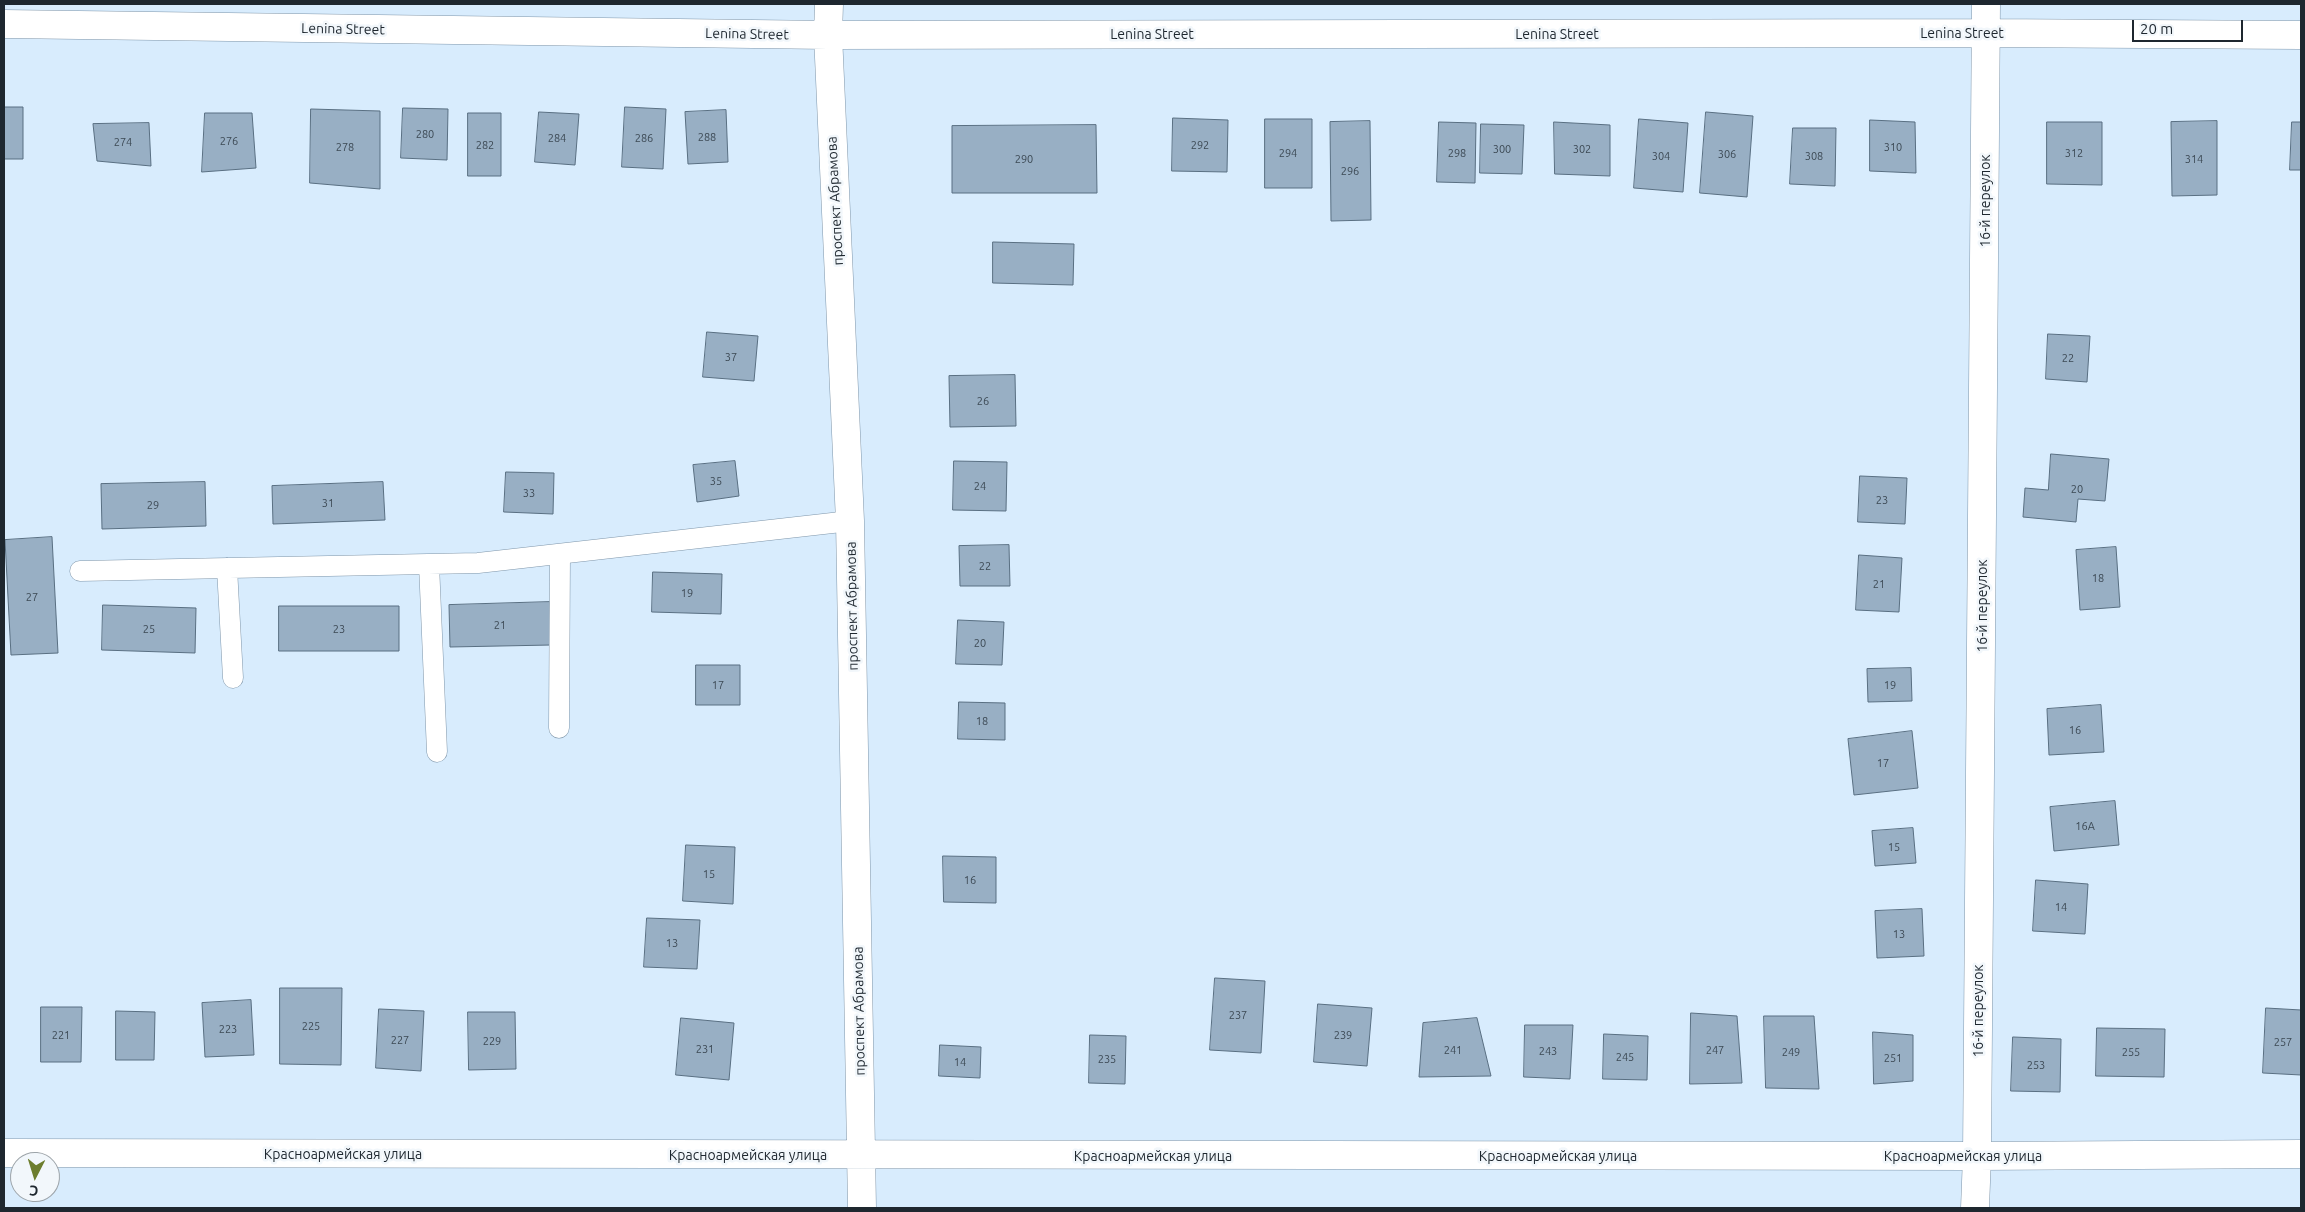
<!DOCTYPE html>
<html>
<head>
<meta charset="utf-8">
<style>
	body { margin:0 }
	#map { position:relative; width:2305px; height:1212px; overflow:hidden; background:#d8ecfd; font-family:Ubuntu,sans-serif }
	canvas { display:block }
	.frame { position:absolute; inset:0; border:5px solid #1e272f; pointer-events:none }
	.north { position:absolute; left:10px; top:1152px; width:50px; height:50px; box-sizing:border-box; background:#f2f7fb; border:1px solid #9da4a9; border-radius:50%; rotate:185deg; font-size:14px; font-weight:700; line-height:20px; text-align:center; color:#1e272f }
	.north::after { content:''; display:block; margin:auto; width:18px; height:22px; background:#6d7e2e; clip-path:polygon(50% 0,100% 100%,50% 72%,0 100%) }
	.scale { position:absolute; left:2132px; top:20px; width:111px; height:22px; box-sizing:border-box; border:2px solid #1e272f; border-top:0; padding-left:6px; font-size:15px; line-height:18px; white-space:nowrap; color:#1e272f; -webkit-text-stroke:4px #f2f7fb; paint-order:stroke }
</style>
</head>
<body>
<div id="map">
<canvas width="2305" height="1212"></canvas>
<div class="frame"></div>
<div class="north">С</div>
<div class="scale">20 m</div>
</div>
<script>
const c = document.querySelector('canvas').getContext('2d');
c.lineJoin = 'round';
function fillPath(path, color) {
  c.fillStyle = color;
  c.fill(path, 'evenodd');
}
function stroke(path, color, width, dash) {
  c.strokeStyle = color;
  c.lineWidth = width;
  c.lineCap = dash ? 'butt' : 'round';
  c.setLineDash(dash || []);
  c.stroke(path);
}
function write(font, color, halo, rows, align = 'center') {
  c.font = font + ' Ubuntu,sans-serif';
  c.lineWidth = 5;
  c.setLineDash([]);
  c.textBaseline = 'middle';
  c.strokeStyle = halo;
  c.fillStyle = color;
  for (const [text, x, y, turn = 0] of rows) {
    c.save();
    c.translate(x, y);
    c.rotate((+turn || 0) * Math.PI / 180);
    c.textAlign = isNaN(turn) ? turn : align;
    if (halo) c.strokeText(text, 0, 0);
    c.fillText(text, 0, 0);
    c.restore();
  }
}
const building = new Path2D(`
	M 4,107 L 23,107 L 23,159 L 4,159 Z
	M 625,107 L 666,109 L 663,169 L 622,167 Z
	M 403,108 L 448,109 L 447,160 L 401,158 Z
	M 311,109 L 380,111 L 380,189 L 310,183 Z
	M 726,110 L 728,162 L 688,164 L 685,112 Z
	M 539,112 L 579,114 L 575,165 L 535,162 Z
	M 1706,112 L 1753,116 L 1747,197 L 1700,193 Z
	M 205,113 L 252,113 L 256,168 L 202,172 Z
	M 468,113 L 501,113 L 501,176 L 468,176 Z
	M 1173,118 L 1228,120 L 1227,172 L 1172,171 Z
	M 1265,119 L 1312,119 L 1312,188 L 1265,188 Z
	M 1639,119 L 1688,123 L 1683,192 L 1634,188 Z
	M 1870,120 L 1915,122 L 1916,173 L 1870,171 Z
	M 1370,121 L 1371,220 L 1331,221 L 1330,122 Z
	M 2217,121 L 2217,195 L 2172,196 L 2171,122 Z
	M 1439,122 L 1476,123 L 1475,183 L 1437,182 Z
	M 1554,122 L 1610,125 L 1610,176 L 1555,174 Z
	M 2047,122 L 2102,122 L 2102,185 L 2047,184 Z
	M 2292,122 L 2301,122 L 2301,170 L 2290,170 Z
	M 149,123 L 151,166 L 97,161 L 93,124 Z
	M 1481,124 L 1524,125 L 1522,174 L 1480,173 Z
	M 1096,125 L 1097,193 L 952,193 L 952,126 Z
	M 1793,128 L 1836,128 L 1835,186 L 1790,184 Z
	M 993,242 L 1074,244 L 1073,285 L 993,283 Z
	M 707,332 L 758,336 L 754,381 L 703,377 Z
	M 2048,334 L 2090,336 L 2087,382 L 2046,379 Z
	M 1015,375 L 1016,426 L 950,427 L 949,376 Z
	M 2051,454 L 2109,459 L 2105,501 L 2078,499 L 2076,522 L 2023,517 L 2025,488 L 2048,490 Z
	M 735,461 L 739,496 L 697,502 L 693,465 Z
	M 954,461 L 1007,462 L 1006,511 L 953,510 Z
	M 506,472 L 554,473 L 553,514 L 504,512 Z
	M 1860,476 L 1907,478 L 1905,524 L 1858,522 Z
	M 205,482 L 206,526 L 102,529 L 101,484 Z
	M 383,482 L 385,520 L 273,524 L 272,486 Z
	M 52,537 L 58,653 L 11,655 L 5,540 Z
	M 1009,545 L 1010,586 L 960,586 L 959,546 Z
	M 2116,547 L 2120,607 L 2080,610 L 2076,550 Z
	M 1859,555 L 1902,558 L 1899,612 L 1856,610 Z
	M 653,572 L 722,574 L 721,614 L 652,612 Z
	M 550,602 L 551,645 L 450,647 L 449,605 Z
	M 103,605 L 196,608 L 195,653 L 102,650 Z
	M 279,606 L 399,606 L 399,651 L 279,651 Z
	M 958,620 L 1004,622 L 1002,665 L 956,664 Z
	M 696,665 L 740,665 L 740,705 L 696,705 Z
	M 1911,668 L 1912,701 L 1868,702 L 1867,669 Z
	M 959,702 L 1005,703 L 1005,740 L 958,739 Z
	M 2101,705 L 2104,752 L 2049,755 L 2047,709 Z
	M 1912,731 L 1918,788 L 1854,795 L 1848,739 Z
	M 2115,801 L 2119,845 L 2054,851 L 2050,807 Z
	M 1913,828 L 1916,863 L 1875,866 L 1872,831 Z
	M 686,845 L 735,847 L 733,904 L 683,901 Z
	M 943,856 L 996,857 L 996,903 L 944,902 Z
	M 2036,880 L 2088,884 L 2085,934 L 2033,931 Z
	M 1922,909 L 1924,956 L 1877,958 L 1875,911 Z
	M 647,918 L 700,920 L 697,969 L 644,967 Z
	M 1215,978 L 1265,981 L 1261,1053 L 1210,1050 Z
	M 280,988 L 342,988 L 341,1065 L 280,1064 Z
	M 251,1000 L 254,1055 L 205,1057 L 202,1003 Z
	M 1318,1004 L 1372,1008 L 1367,1066 L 1314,1062 Z
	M 41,1007 L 82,1007 L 81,1062 L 41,1062 Z
	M 2266,1008 L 2301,1010 L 2301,1075 L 2263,1073 Z
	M 379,1009 L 424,1011 L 421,1071 L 376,1068 Z
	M 116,1011 L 155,1012 L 154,1060 L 116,1060 Z
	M 468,1012 L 515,1012 L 516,1069 L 469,1070 Z
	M 1691,1013 L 1737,1016 L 1742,1083 L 1690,1084 Z
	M 1764,1016 L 1814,1016 L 1819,1089 L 1766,1088 Z
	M 681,1018 L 734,1023 L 729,1080 L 676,1075 Z
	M 1477,1018 L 1491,1076 L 1419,1077 L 1423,1023 Z
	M 1525,1025 L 1573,1025 L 1570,1079 L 1524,1077 Z
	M 2097,1028 L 2165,1029 L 2164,1077 L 2096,1076 Z
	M 1873,1032 L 1913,1035 L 1913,1081 L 1874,1084 Z
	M 1604,1034 L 1648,1036 L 1647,1080 L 1603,1079 Z
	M 1090,1035 L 1126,1036 L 1125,1084 L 1089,1083 Z
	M 2013,1037 L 2061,1039 L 2060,1092 L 2011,1091 Z
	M 940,1045 L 981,1047 L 980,1078 L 939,1076 Z`);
const lane = new Path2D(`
	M 429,564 L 437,752
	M 227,568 L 233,678
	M 80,571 L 478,563 L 850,521
	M 559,728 L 560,554`);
const street = new Path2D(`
	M 829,4 L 828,35 L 850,521 L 862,1208
	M 4,24 L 828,35 L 1986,33 L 2301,35
	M 4,1153 L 1977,1156 L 2301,1154
	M 1975,1208 L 1977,1156 L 1986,4`);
const numberNames = [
	["280",425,134],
	["288",707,137],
	["284",557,138],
	["286",644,138],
	["276",229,141],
	["274",123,142],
	["282",485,145],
	["292",1200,145],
	["278",345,147],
	["310",1893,147],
	["300",1502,149],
	["302",1582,149],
	["294",1288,153],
	["298",1457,153],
	["312",2074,153],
	["306",1727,154],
	["304",1661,156],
	["308",1814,156],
	["290",1024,159],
	["314",2194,159],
	["296",1350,171],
	["37",731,357],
	["22",2068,358],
	["26",983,401],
	["35",716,481],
	["24",980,486],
	["20",2077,489],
	["33",529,493],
	["23",1882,500],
	["31",328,503],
	["29",153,505],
	["22",985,566],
	["18",2098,578],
	["21",1879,584],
	["19",687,593],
	["27",32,597],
	["21",500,625],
	["25",149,629],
	["23",339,629],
	["20",980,643],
	["17",718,685],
	["19",1890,685],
	["18",982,721],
	["16",2075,730],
	["17",1883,763],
	["16А",2085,826],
	["15",1894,847],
	["15",709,874],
	["16",970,880],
	["14",2061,907],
	["13",1899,934],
	["13",672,943],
	["237",1238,1015],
	["225",311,1026],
	["223",228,1029],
	["221",61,1035],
	["239",1343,1035],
	["227",400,1040],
	["229",492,1041],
	["257",2283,1042],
	["231",705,1049],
	["241",1453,1050],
	["247",1715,1050],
	["243",1548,1051],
	["249",1791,1052],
	["255",2131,1052],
	["245",1625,1057],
	["251",1893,1058],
	["235",1107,1059],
	["14",960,1062],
	["253",2036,1065]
];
const streetNames = [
	["Lenina Street",343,29,1],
	["Lenina Street",1962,33],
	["Lenina Street",747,34,1],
	["Lenina Street",1152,34],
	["Lenina Street",1557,34],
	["проспект Абрамова",835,201,-93],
	["16-й переулок",1985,201,-90],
	["проспект Абрамова",852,606,-91],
	["16-й переулок",1982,606,-90],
	["проспект Абрамова",859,1011,-91],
	["16-й переулок",1978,1011,-90],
	["Красноармейская улица",343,1154],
	["Красноармейская улица",748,1155],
	["Красноармейская улица",1153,1156],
	["Красноармейская улица",1558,1156],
	["Красноармейская улица",1963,1156]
];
fillPath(building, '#98afc4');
stroke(building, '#596f82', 1);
stroke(lane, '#7f96aa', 21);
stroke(street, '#7f96aa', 29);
stroke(lane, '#fff', 20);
stroke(street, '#fff', 28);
write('11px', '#3c4954', null, numberNames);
write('14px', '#1e272f', '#f2f7fb', streetNames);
</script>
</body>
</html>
